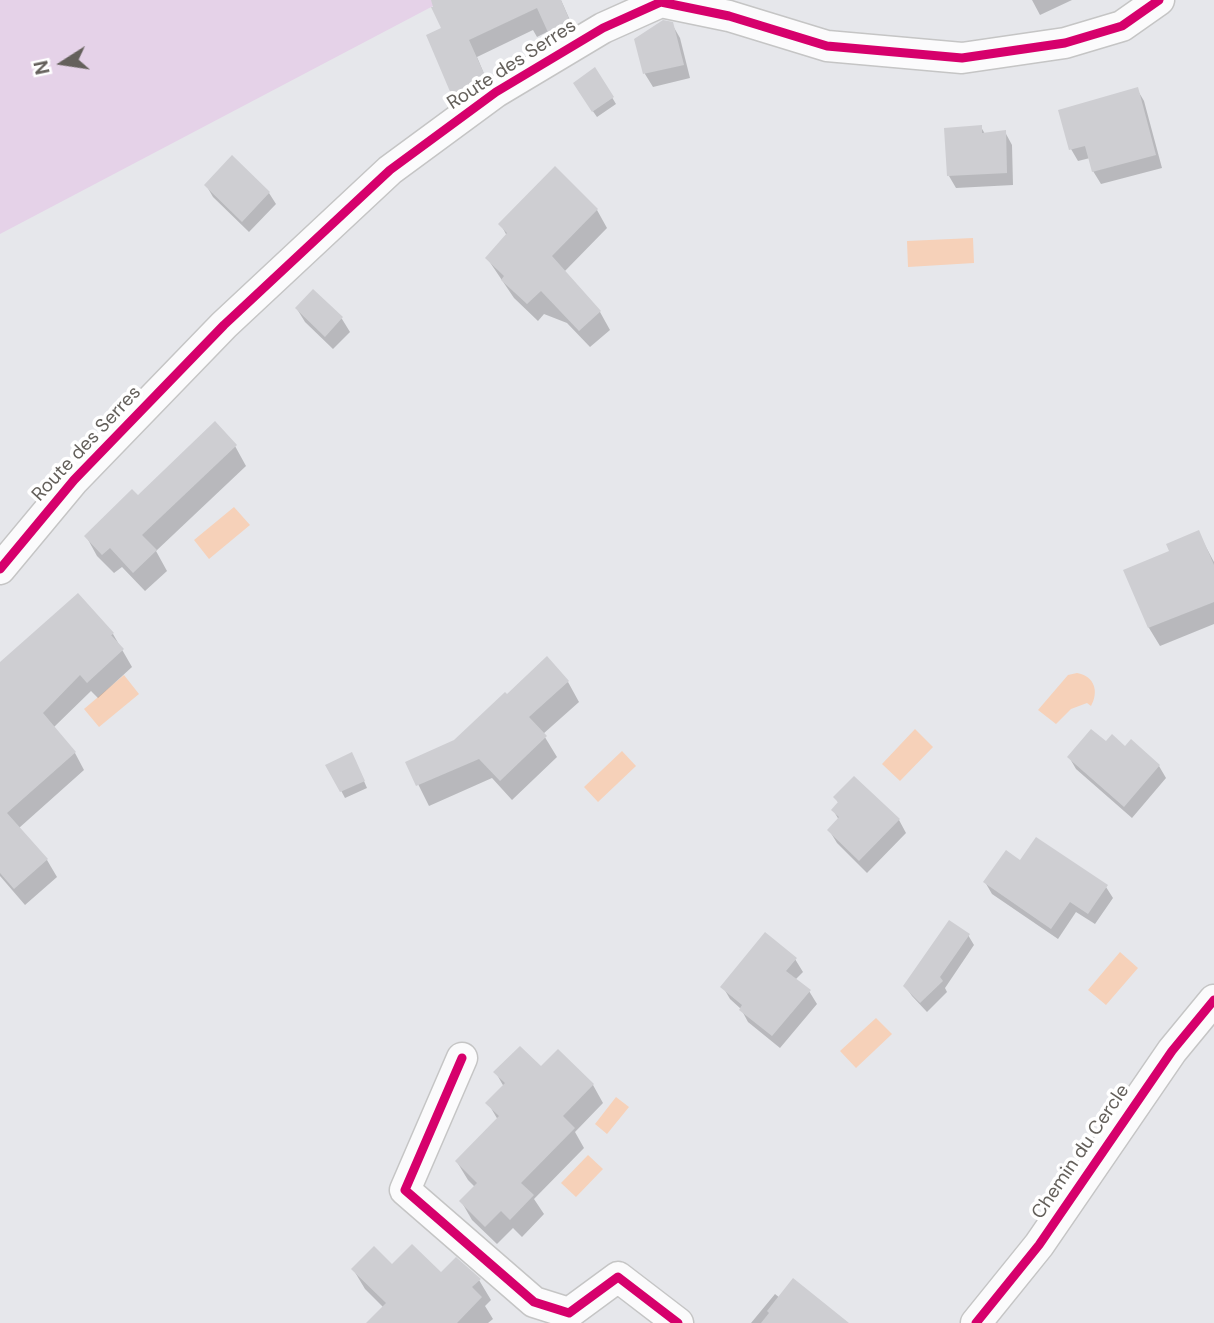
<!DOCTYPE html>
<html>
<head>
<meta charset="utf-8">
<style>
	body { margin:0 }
	#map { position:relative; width:1214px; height:1323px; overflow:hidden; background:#e6e7eb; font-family:"DM Sans",sans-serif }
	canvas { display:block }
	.north { position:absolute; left:28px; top:28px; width:70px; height:70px; -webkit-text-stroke:5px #fff; paint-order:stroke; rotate:258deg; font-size:19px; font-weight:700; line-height:28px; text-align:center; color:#64605b }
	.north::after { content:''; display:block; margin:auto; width:24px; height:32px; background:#64605b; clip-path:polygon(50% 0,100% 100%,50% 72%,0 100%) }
</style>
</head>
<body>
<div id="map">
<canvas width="1214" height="1323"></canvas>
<div class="north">N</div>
</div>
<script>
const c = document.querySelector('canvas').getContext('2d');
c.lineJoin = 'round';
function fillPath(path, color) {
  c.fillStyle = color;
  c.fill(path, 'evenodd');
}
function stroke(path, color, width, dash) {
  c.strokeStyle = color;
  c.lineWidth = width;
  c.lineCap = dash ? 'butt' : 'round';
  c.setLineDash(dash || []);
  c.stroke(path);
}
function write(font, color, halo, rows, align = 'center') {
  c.font = font + ' "DM Sans",sans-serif';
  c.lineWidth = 7;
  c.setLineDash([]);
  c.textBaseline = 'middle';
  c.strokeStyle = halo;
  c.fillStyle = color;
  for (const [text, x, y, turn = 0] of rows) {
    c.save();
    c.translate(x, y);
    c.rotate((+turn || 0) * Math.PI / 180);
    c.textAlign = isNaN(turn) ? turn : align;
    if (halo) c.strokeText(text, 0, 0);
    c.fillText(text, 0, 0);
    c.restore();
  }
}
const green = new Path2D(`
	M 0,0 L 440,0 L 435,5 L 0,234 Z`);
const water = new Path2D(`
	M 973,238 L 974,263 L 908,267 L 907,241 Z
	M 234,507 L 250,525 L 209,559 L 194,540 Z
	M 1077,673 C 1095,676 1099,692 1091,706 L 1087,703 L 1071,709 L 1056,724 L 1038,710 L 1068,675 Z
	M 124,675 L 139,694 L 99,727 L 84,709 Z
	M 915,729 L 933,747 L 900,781 L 882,764 Z
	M 622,751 L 636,766 L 598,802 L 584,787 Z
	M 1120,952 L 1138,968 L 1106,1005 L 1088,990 Z
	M 876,1018 L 892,1034 L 856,1068 L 840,1051 Z
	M 616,1097 L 629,1107 L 607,1134 L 595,1124 Z
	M 588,1155 L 603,1169 L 576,1197 L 561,1183 Z`);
const shadow = new Path2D(`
	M 432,0 L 561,0 L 580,43 L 561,54 L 549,31 L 537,37 L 533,30 L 477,57 L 485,76 L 455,98 L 443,29 Z
	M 1032,0 L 1072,0 L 1040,15 Z
	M 672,24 L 680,38 L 690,78 L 653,87 L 645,74 L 636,40 Z
	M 595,69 L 616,104 L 597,117 L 578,90 Z
	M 487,79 L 494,95 L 465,116 L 456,101 Z
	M 1137,89 L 1144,101 L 1162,168 L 1101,184 L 1093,171 L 1090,158 L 1078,161 L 1071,149 Z
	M 981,127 L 985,134 L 1005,132 L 1012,145 L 1013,185 L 956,188 L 949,176 Z
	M 555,169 L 597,210 L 607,228 L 564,272 L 600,312 L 610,330 L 590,347 L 567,323 L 544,314 L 538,321 L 514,298 L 487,258 L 507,236 L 501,225 Z
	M 206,185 L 269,193 L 276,204 L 249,232 L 213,197 Z
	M 313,291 L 342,319 L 350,332 L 333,349 L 305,322 L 297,309 Z
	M 235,446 L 246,466 L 156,551 L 167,571 L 145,591 L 122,567 L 114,573 L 97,556 L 86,536 Z
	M 1198,532 L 1214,562 L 1214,624 L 1160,646 L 1149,628 L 1125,571 L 1171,552 Z
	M 113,634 L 132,667 L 98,698 L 91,691 L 53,728 L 75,753 L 84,770 L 19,828 L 47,860 L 57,877 L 25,905 L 0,876 L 0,664 Z
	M 568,682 L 579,702 L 543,734 L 557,757 L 512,800 L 492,778 L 429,806 L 407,762 L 455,741 L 507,696 Z
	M 1106,744 L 1125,748 L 1159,766 L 1166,778 L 1132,818 L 1076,769 L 1069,757 Z
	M 355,760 L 367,788 L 345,798 L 328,766 Z
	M 835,797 L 899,820 L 906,833 L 867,873 L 837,843 L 829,830 L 839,820 L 833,810 L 839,804 Z
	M 1020,863 L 1106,887 L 1113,898 L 1095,924 L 1076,912 L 1058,939 L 992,894 L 985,882 Z
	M 968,935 L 974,945 L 945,988 L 947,992 L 927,1012 L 912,996 L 905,986 Z
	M 795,959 L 803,972 L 795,980 L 809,991 L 817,1004 L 780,1048 L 748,1022 L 741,1009 L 730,999 L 723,987 Z
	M 541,1069 L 593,1085 L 603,1103 L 575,1132 L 584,1148 L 534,1199 L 544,1214 L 522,1237 L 513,1228 L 497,1244 L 472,1220 L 461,1201 L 475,1187 L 468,1180 L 457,1162 L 498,1120 L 488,1103 L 504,1087 L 496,1073 Z
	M 392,1267 L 479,1280 L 491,1300 L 485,1306 L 493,1319 L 488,1323 L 373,1323 L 384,1308 L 365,1289 L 353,1269 Z
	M 775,1294 L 780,1298 L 846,1323 L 751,1323 Z`);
const building = new Path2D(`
	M 431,0 L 561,0 L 572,26 L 551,39 L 537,8 L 469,40 L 486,78 L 454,101 L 426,35 L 441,28 L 431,7 L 433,7 Z
	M 663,20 L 673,22 L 684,65 L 643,74 L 634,39 Z
	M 595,67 L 614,97 L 592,112 L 573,83 Z
	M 1138,87 L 1156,155 L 1092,172 L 1085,146 L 1069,150 L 1058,110 Z
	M 982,125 L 982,133 L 1006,130 L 1007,173 L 947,176 L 944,128 Z
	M 232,155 L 270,192 L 242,222 L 204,185 Z
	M 555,166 L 598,209 L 552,256 L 601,311 L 579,331 L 541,291 L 527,304 L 501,280 L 504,276 L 485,258 L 507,233 L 498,224 Z
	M 313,289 L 343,317 L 325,337 L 295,308 Z
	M 215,421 L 237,445 L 142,535 L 157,550 L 133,573 L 110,548 L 102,555 L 84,536 L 132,489 L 138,495 Z
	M 1199,530 L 1214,565 L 1214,602 L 1148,628 L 1123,570 L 1169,551 L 1166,544 Z
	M 78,593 L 114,633 L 111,635 L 124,649 L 87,683 L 80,675 L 43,713 L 76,752 L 7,813 L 48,859 L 14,889 L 0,873 L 0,662 Z
	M 547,656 L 569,681 L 529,717 L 547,736 L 500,781 L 479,759 L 416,786 L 405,762 L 454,740 L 505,692 L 507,694 Z
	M 1091,729 L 1106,741 L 1112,734 L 1125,746 L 1131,739 L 1160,765 L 1124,807 L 1067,757 Z
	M 352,752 L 365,781 L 340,792 L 325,765 Z
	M 854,776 L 900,819 L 859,861 L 827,830 L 839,817 L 831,810 L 838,802 L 833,797 Z
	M 1036,837 L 1108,885 L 1088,914 L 1070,902 L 1051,929 L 983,882 L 1006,850 L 1020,860 Z
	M 949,920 L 970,934 L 940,977 L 943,981 L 920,1003 L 903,986 Z
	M 765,932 L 797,958 L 786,971 L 811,990 L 772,1036 L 739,1010 L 742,1005 L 720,987 Z
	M 520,1046 L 541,1066 L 558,1049 L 594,1084 L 563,1116 L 575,1128 L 521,1183 L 534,1195 L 510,1220 L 501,1211 L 485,1227 L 459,1201 L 477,1183 L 455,1161 L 499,1116 L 485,1103 L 505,1083 L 493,1072 Z
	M 412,1244 L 441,1272 L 456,1257 L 481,1279 L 472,1287 L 482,1297 L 457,1323 L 366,1323 L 386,1303 L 351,1269 L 374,1246 L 392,1264 Z
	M 793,1278 L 849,1323 L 761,1323 L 769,1313 L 767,1311 Z`);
const street = new Path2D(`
	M 0,569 L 74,480 L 224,325 L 390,170 L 496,92 L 603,28 L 661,2 L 729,16 L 827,46 L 962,58 L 1065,43 L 1122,26 L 1159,0
	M 462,1058 L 405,1190 L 534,1302 L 569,1313 L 618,1277 L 678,1323
	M 976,1323 L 1039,1245 L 1172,1051 L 1214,1000`);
const cycleway = new Path2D(`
	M 0,569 L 74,480 L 224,325 L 390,170 L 496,92 L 603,28 L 661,2 L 729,16 L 827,46 L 962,58 L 1065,43 L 1122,26 L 1159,0
	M 462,1058 L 405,1190 L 534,1302 L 569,1313 L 618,1277 L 678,1323
	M 976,1323 L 1039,1245 L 1172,1051 L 1214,1000`);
const streetNames = [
	["Route des Serres",512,65,-33],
	["Route des Serres",87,444,-47],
	["Chemin du Cercle",1081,1152,-56]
];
fillPath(green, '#e5d2e8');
fillPath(water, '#f6d1b9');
fillPath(shadow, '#0003');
fillPath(building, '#ceced2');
stroke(street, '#c5c5c5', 33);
stroke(street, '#fbfbfc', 30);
stroke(cycleway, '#d6006c', 9);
write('19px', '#64605b', '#fff', streetNames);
</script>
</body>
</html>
